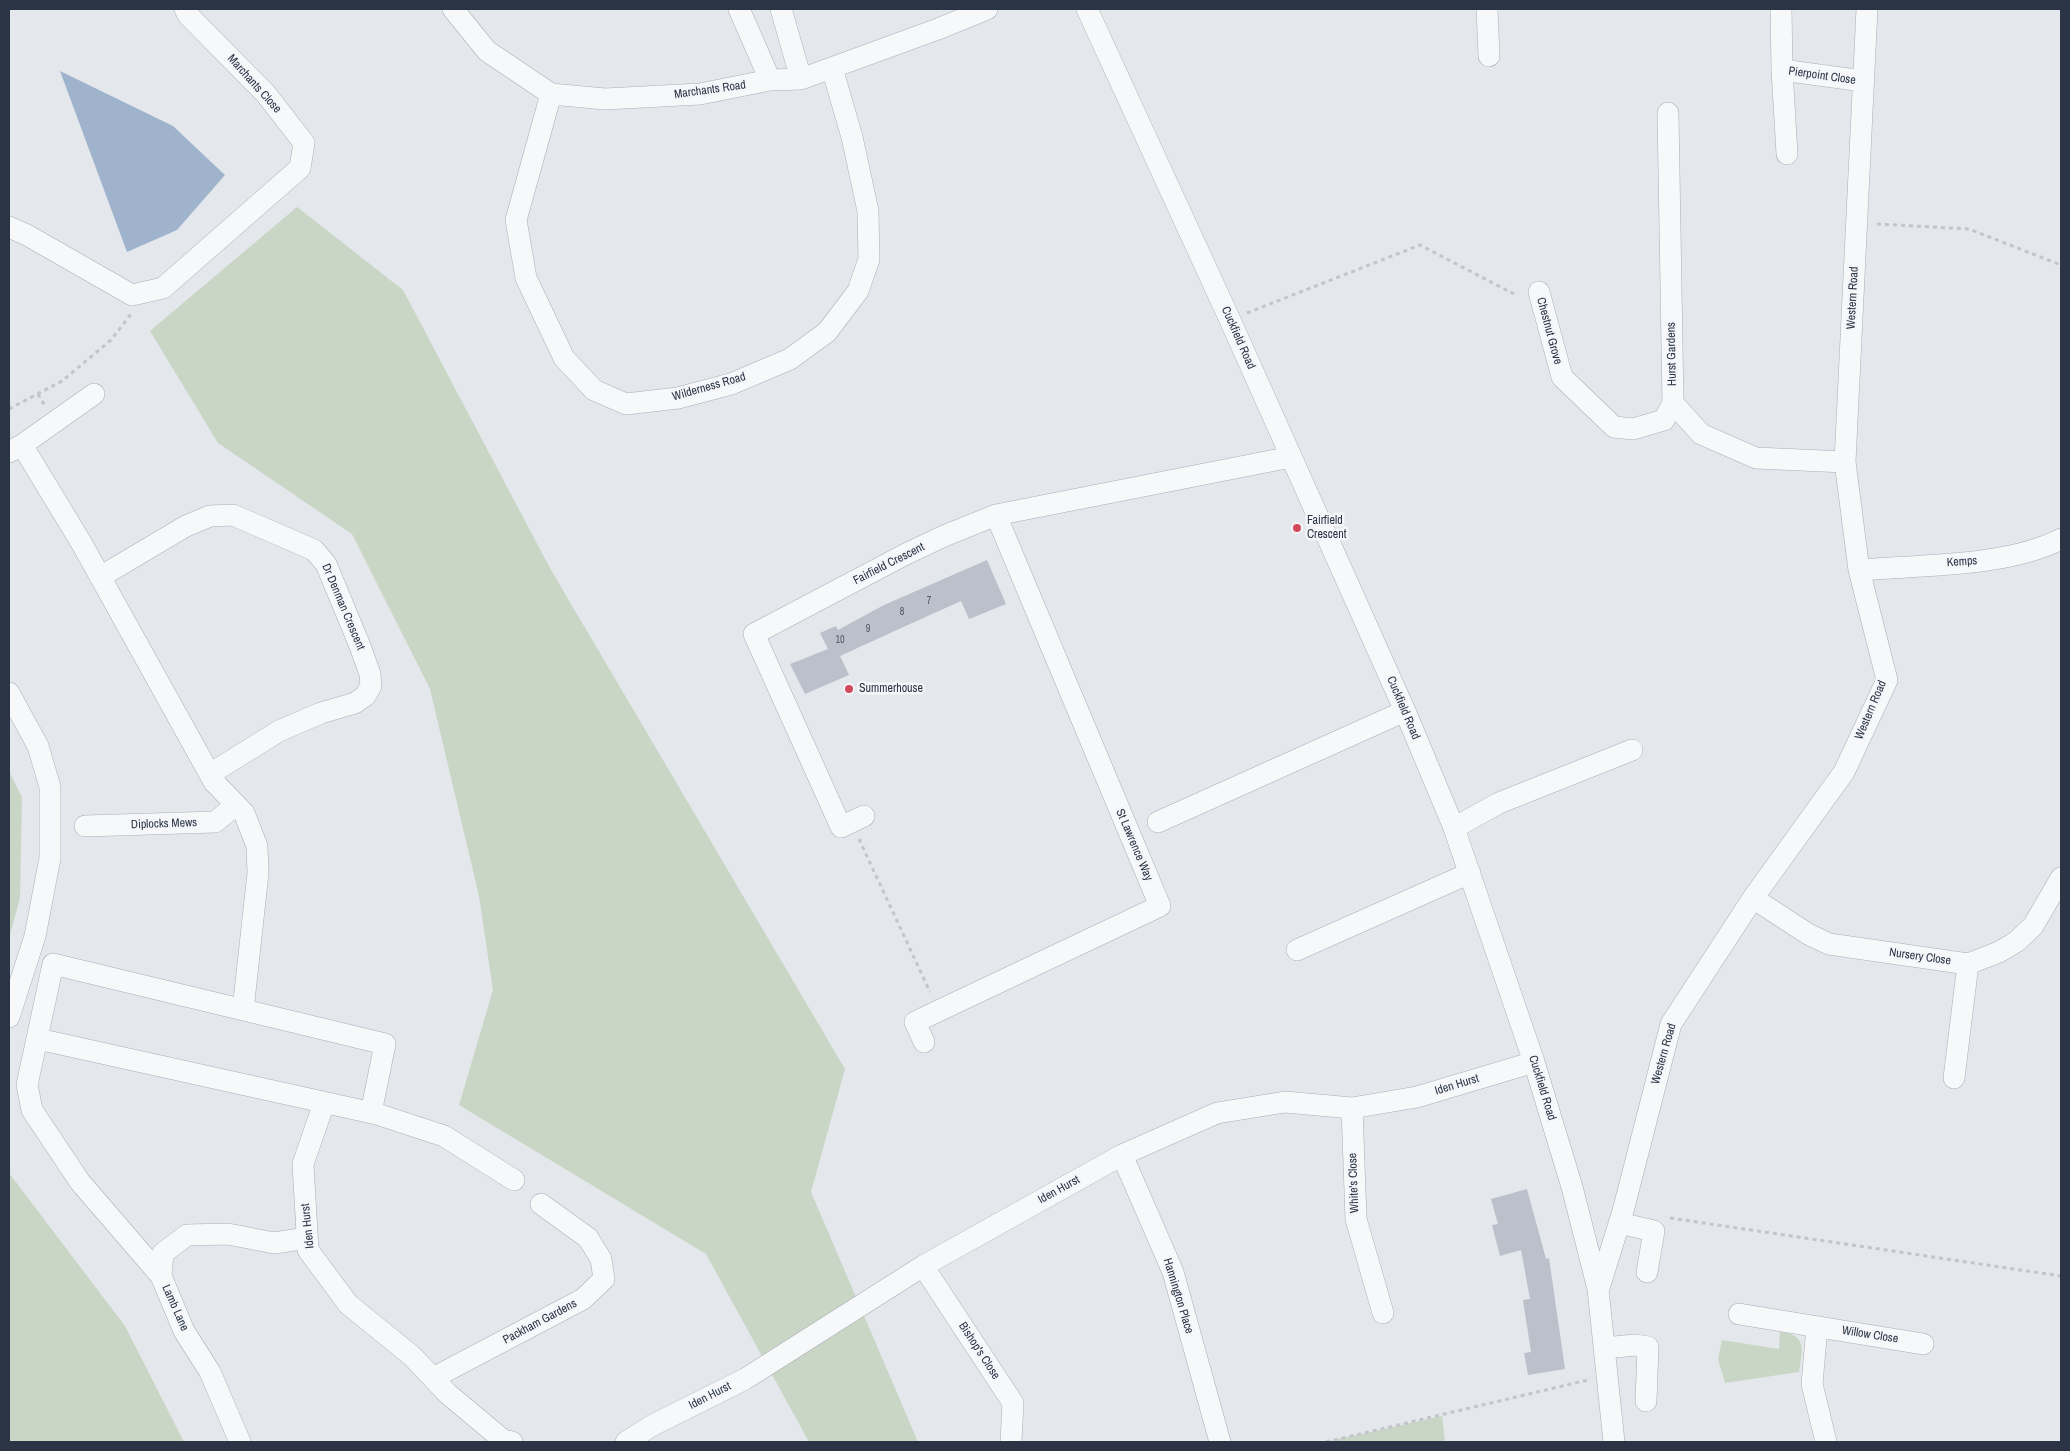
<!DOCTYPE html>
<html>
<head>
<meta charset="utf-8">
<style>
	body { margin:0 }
	#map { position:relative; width:2070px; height:1451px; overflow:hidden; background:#e4e7ec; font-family:"Archivo Narrow",sans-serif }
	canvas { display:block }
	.frame { position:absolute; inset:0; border:10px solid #2b3445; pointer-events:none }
</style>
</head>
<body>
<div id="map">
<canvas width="2070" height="1451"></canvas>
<div class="frame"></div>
</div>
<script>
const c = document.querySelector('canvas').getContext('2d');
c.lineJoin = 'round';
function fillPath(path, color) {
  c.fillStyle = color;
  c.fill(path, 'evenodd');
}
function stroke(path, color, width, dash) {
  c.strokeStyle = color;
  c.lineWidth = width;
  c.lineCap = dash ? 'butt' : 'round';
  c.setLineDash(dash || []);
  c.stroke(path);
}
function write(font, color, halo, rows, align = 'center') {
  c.font = font + ' "Archivo Narrow",sans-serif';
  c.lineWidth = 5;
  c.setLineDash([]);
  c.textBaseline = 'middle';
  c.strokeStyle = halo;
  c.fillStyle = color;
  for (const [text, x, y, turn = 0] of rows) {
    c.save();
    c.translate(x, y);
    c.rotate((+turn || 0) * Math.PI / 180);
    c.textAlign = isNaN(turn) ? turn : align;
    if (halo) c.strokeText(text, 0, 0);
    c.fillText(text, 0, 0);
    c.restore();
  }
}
const green = new Path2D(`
	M 297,207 L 403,290 L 551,570 L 845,1069 L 811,1192 L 918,1442 L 809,1442 L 706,1254 L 459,1105 L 493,990 L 479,896 L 430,689 L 352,534 L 218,443 L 150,331 Z
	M 9,771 L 22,797 L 20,898 L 9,938 Z
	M 9,1173 L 125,1326 L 184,1442 L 9,1442 Z
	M 1780,1332 C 1808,1334 1802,1351 1799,1372 L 1725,1383 L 1718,1359 L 1722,1340 L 1779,1349 Z
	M 1442,1416 L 1445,1442 L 1326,1442 Z`);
const water = new Path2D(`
	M 60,71 L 173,126 L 225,175 L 177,230 L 127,252 Z`);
const building = new Path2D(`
	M 987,560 L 1006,604 L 969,619 L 961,601 L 899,629 L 840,656 L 849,675 L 805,694 L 790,664 L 828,649 L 820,633 L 836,626 L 838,630 L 884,605 Z
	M 1527,1189 L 1546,1259 L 1549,1258 L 1565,1369 L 1528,1375 L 1524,1353 L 1531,1352 L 1523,1300 L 1530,1299 L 1521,1250 L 1500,1256 L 1492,1225 L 1498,1224 L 1491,1199 Z`);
const path = new Path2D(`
	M 1877,224 L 1969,229 L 2061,265
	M 1247,313 L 1420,245 L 1514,294
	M 38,394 L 45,406
	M 9,409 L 62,381 L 111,340 L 131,314
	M 859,839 L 930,992
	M 1670,1218 L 2061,1276
	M 1326,1442 L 1588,1380`);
const minor = new Path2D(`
	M 453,9 L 487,51 L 551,94 L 605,99 L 700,94 L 770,80 L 801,79 L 938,29 L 987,9
	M 739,9 L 770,80
	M 781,9 L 801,79
	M 1087,9 L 1230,320 L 1405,711 L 1454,828 L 1534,1062 L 1572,1187 L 1598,1289 L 1614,1442
	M 1487,9 L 1489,56
	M 1781,9 L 1782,70 L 1863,81
	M 1782,70 L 1787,154
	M 551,94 L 516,220 L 526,278 L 564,358 L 594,390 L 626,404 L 678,398 L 731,384 L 790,359 L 827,332 L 858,291 L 869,259 L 868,211 L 852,137 L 832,68
	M 1668,113 L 1673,403 L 1701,434 L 1756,458 L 1845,462
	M 9,227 L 27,235 L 132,295 L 163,288 L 300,168 L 304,143 L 266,94 L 188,15 L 185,9
	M 1539,292 L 1562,377 L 1614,427 L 1633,429 L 1664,420 L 1673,403
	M 22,445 L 82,544 L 214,782 L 244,813 L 257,846 L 258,873 L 243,1010
	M 9,452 L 22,445 L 94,394
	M 1859,570 C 1920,565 2007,567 2061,539
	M 100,577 L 186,526 L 210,516 L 233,515 L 314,550 L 326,564 L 360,646 L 370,674 L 371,686 L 365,696 L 355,703 L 321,713 L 279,731 L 210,774
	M 9,693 L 38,746 L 50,787 L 50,858 L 35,936 L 9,1017
	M 864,816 L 841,827 L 754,634 L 906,554 L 944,536 L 996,515 L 1291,457
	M 1158,822 L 1405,711
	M 85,826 L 215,822 L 236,805
	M 1454,828 L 1499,803 L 1632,750
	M 1753,898 L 1808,934 L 1829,944 L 1968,964 L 1999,952 L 2016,942 L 2033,926 L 2061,878
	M 1297,950 L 1470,873
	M 38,1039 L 377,1114 L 444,1136 L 514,1180
	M 924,1042 L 915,1022 L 1160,906 L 996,515
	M 1954,1078 L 1968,964
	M 324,1103 L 303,1164 L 308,1250 L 348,1304 L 412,1356 L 448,1394 L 503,1440 L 512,1442
	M 1352,1108 L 1356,1219 L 1383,1313
	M 1122,1155 L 1173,1272 L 1220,1442
	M 1619,1223 L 1654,1231 L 1647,1272
	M 923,1266 L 1013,1403 L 1011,1442
	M 161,1276 L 80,1182 L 32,1110 L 27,1085 L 53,964 L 385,1044 L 371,1113
	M 1599,1288 L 1623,1211 L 1671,1024 L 1753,898 L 1844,772 L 1887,680 L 1859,570 L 1845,462 L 1867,9
	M 1739,1314 L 1923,1344
	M 1817,1327 L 1812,1384 L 1826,1442
	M 1605,1348 L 1635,1345 L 1648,1347 L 1646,1401
	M 433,1378 L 583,1299 L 604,1279 L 601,1259 L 588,1238 L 541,1204
	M 240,1442 L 210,1372 L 184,1331 L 161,1276 L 163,1253 L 187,1235 L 228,1234 L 274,1243 L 307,1238
	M 626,1442 L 653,1425 L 745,1379 L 923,1266 L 1122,1155 L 1217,1113 L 1285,1102 L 1352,1108 L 1417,1097 L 1534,1062`);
const markers = [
	[1297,528,5,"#d1495b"],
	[849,689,5,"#d1495b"]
];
const numberNames = [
	["7",929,601],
	["8",902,612],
	["9",868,629],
	["10",840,640]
];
const streetNames = [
	["Pierpoint Close",1822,76,8],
	["Marchants Close",254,84,48],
	["Marchants Road",710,90,-8],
	["Western Road",1853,298,-87],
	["Chestnut Grove",1549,331,75],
	["Cuckfield Road",1238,338,66],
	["Hurst Gardens",1672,354,-91],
	["Wilderness Road",709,387,-16],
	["Kemps",1962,562,-4],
	["Fairfield Crescent",889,564,-27],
	["Dr Denman Crescent",343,607,67],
	["Cuckfield Road",1403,708,67],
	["Western Road",1871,710,-67],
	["Diplocks Mews",164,824,-2],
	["St Lawrence Way",1134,845,67],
	["Nursery Close",1920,957,8],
	["Western Road",1664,1054,-74],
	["Iden Hurst",1457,1085,-17],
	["Cuckfield Road",1542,1088,73],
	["White's Close",1354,1183,-92],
	["Iden Hurst",1059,1190,-29],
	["Iden Hurst",308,1226,-96],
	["Hannington Place",1178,1296,73],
	["Lamb Lane",175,1308,66],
	["Packham Gardens",540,1322,-28],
	["Willow Close",1870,1335,9],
	["Bishop's Close",979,1351,57],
	["Iden Hurst",710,1396,-27]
];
const poiNames = [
	["Fairfield",1307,521],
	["Crescent",1307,535],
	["Summerhouse",859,689]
];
fillPath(green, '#c9d6c5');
fillPath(water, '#9fb4cc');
fillPath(building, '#bbc0ca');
stroke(minor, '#a9aeb7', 22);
stroke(path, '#c2c5cb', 3, [4, 4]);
stroke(minor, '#f7f8fa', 21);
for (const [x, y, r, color] of markers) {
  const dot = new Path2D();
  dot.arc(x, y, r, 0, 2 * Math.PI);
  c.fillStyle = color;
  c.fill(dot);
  stroke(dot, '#f4f6f9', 2);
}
write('10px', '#4f5766', null, numberNames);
write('12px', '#2b3445', '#f4f6f9', streetNames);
write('12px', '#2b3445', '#f4f6f9', poiNames, 'left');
</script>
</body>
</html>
